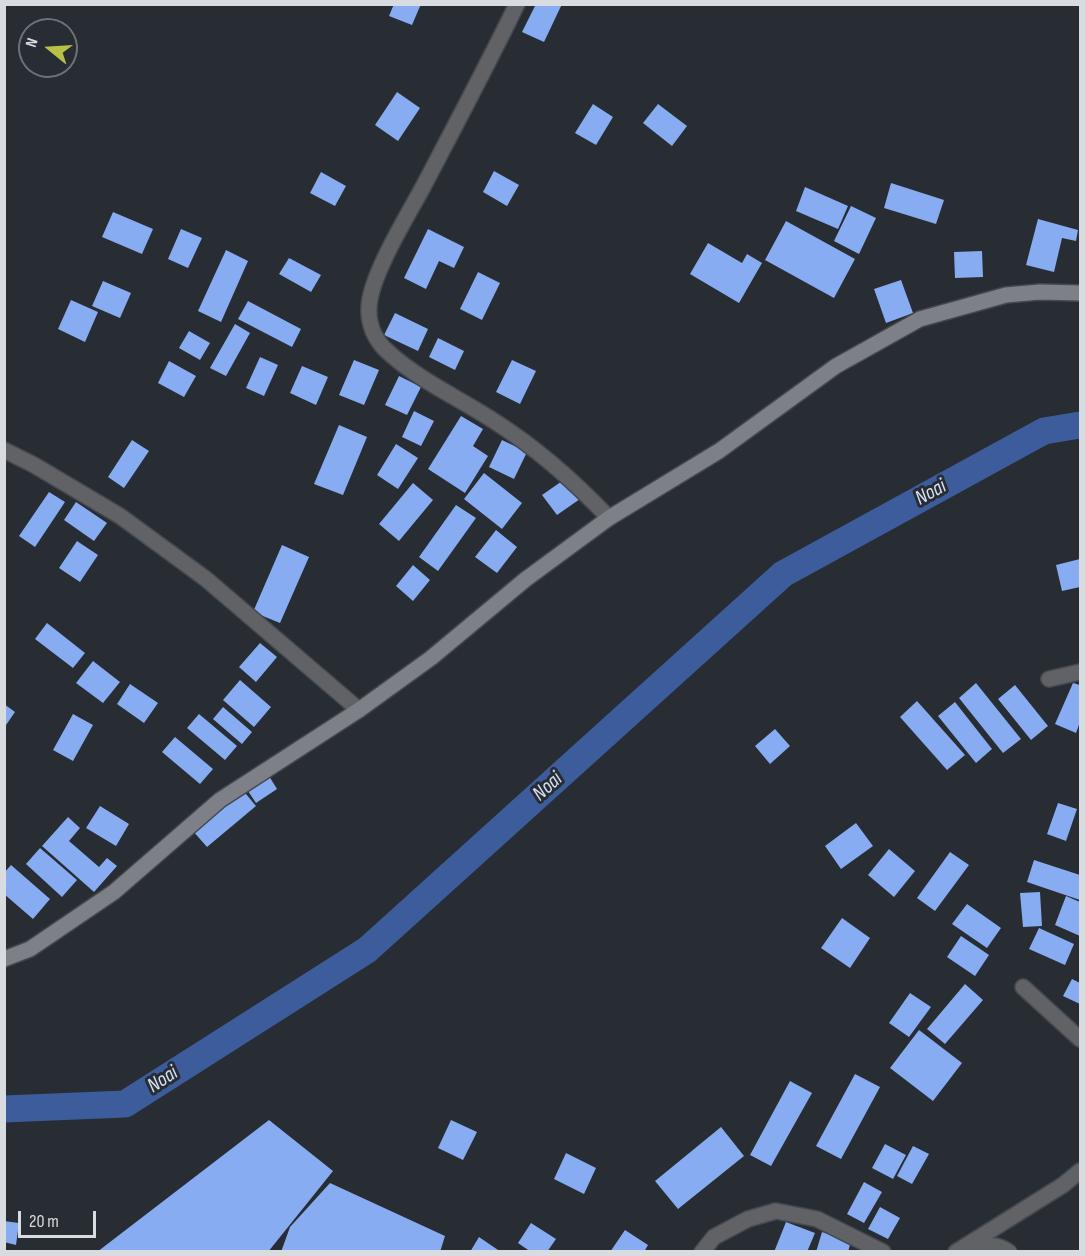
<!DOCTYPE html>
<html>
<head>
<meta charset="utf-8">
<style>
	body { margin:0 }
	#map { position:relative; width:1085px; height:1256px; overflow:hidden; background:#282c33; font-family:"Sofia Sans Condensed",sans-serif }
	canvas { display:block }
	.frame { position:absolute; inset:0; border:6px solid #d8dbe0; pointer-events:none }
	.north { position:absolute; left:18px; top:18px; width:60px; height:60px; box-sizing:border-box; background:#282c33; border:2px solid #6e7278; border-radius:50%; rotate:288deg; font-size:16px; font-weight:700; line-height:24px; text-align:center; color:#d8dbe0 }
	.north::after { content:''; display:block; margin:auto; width:21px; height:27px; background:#b9c046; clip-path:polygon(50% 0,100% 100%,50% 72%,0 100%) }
	.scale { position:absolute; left:18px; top:1211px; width:78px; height:27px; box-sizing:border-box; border:3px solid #d8dbe0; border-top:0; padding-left:8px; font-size:18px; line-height:21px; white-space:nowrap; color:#d8dbe0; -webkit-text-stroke:4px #282c33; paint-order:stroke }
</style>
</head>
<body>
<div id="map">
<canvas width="1085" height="1256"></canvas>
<div class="frame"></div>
<div class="north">N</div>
<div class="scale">20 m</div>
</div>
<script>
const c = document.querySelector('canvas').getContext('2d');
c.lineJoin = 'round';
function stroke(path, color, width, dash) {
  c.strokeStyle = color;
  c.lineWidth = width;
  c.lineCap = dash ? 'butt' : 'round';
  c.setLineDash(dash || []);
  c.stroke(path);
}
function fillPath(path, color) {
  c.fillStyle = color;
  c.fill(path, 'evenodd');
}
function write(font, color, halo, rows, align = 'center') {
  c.font = font + ' "Sofia Sans Condensed",sans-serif';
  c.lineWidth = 6;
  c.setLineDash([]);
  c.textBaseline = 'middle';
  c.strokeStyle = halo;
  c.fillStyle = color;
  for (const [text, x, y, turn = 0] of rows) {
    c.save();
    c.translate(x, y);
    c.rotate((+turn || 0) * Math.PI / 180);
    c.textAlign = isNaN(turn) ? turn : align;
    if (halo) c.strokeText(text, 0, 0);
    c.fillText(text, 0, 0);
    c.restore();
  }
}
const canal = new Path2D(`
	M 4,1109 L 125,1104 L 367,950 L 783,574 L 1044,431 L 1080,425`);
const building = new Path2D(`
	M 394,4 L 421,4 L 412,25 L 389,16 Z
	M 536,4 L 562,4 L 544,42 L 522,32 Z
	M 397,92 L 420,108 L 398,141 L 375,125 Z
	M 593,104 L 613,117 L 596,145 L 575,133 Z
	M 658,104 L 687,126 L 672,146 L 643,123 Z
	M 494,171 L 519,185 L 507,206 L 483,192 Z
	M 321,172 L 346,186 L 335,206 L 310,193 Z
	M 891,183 L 944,200 L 936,224 L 884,208 Z
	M 805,187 L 848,206 L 838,229 L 796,211 Z
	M 851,206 L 876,218 L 859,254 L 834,241 Z
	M 113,212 L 153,229 L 142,254 L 102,237 Z
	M 1038,219 L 1078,230 L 1076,241 L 1062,238 L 1054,272 L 1026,265 Z
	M 786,221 L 855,259 L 834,298 L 765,260 Z
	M 181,229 L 202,238 L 188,268 L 168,259 Z
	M 428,229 L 464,247 L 454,268 L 439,261 L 426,289 L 404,278 Z
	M 708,243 L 742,263 L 747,254 L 762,263 L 739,303 L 690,274 Z
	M 226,250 L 248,261 L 221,322 L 198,311 Z
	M 982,251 L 983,277 L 955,278 L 954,252 Z
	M 289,258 L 321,275 L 311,292 L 279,274 Z
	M 478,272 L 500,283 L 482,320 L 460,309 Z
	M 901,280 L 913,313 L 886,323 L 874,289 Z
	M 103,281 L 131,293 L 120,318 L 92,306 Z
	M 71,300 L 98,312 L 85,342 L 58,329 Z
	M 248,301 L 301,329 L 292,347 L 238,319 Z
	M 395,313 L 428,329 L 418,351 L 384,335 Z
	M 235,324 L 250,333 L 226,376 L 210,368 Z
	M 189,331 L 210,343 L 200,360 L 179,348 Z
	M 438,338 L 464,351 L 455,370 L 429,357 Z
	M 260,357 L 278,365 L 264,396 L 246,388 Z
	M 354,360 L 379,370 L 364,405 L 339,395 Z
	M 512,360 L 536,371 L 520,404 L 496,392 Z
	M 169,361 L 196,376 L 184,397 L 158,383 Z
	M 302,366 L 328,377 L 316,405 L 290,393 Z
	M 399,376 L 421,387 L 407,415 L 385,405 Z
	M 414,411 L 434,421 L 421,446 L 402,437 Z
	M 461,416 L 483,429 L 473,446 L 488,456 L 465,493 L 428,469 Z
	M 339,425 L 367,437 L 343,495 L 314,484 Z
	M 132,440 L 149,451 L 124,488 L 108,477 Z
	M 502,440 L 527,452 L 514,479 L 489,467 Z
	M 396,444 L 418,458 L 398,489 L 377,475 Z
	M 484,473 L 522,503 L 502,529 L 464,499 Z
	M 565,479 L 580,499 L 557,515 L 542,495 Z
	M 413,483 L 433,500 L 399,541 L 379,524 Z
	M 49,492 L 65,502 L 35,547 L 19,536 Z
	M 76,502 L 107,523 L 94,541 L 64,520 Z
	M 456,505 L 476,518 L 438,571 L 419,557 Z
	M 496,530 L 517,547 L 497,573 L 475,557 Z
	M 77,541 L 98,555 L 80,582 L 59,568 Z
	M 282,545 L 309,557 L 280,623 L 253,612 Z
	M 1080,559 L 1080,587 L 1062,591 L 1056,565 Z
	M 413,565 L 430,580 L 413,601 L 396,586 Z
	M 47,623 L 85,653 L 73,668 L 35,639 Z
	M 260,643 L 277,657 L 256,682 L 239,667 Z
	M 93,661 L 120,682 L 103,703 L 76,683 Z
	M 240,680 L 271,707 L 254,727 L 223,700 Z
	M 976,683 L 1021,739 L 1003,753 L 959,698 Z
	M 1073,683 L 1080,685 L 1080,722 L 1076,733 L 1055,724 Z
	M 130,684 L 158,703 L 144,723 L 117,704 Z
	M 1015,685 L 1048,726 L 1031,740 L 998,699 Z
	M 917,701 L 965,755 L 947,770 L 900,717 Z
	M 955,702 L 992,749 L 976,763 L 938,716 Z
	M 4,704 L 15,712 L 4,728 Z
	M 223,707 L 252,732 L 242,744 L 213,719 Z
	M 73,714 L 93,725 L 73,761 L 53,750 Z
	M 199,714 L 237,746 L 225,760 L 187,728 Z
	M 775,729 L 790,746 L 770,764 L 755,746 Z
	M 175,737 L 213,769 L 200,784 L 162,752 Z
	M 266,771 L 277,789 L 256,803 L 244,785 Z
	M 241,788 L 256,806 L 207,847 L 192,830 Z
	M 1058,803 L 1077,809 L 1066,841 L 1047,834 Z
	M 100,806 L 129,824 L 116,846 L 86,828 Z
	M 68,817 L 80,828 L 69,841 L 99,867 L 107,858 L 117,866 L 94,892 L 42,846 Z
	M 856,823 L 873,846 L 841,869 L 825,846 Z
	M 40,848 L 77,880 L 62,897 L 26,864 Z
	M 889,849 L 915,871 L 894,897 L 868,875 Z
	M 950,852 L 969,865 L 935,911 L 917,898 Z
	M 1034,860 L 1080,875 L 1080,900 L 1027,882 Z
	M 11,865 L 50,899 L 33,919 L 4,894 L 4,873 Z
	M 1040,892 L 1042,926 L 1023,927 L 1020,893 Z
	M 1066,896 L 1080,902 L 1080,936 L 1055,925 Z
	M 967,904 L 1001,928 L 987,948 L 952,924 Z
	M 842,918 L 870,938 L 850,968 L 821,948 Z
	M 1039,928 L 1074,944 L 1065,965 L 1029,949 Z
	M 961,936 L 989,955 L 975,976 L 947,957 Z
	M 1072,979 L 1080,983 L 1080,1004 L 1063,996 Z
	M 965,984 L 983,1000 L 945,1044 L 927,1029 Z
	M 910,993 L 931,1007 L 909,1037 L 889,1023 Z
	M 919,1030 L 962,1063 L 933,1101 L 890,1068 Z
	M 855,1074 L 880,1087 L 841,1159 L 816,1146 Z
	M 790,1081 L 812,1093 L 771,1166 L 750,1155 Z
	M 269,1120 L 333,1171 L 268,1252 L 97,1252 Z
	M 451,1120 L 477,1132 L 463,1160 L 438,1148 Z
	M 721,1127 L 744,1156 L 678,1209 L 655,1181 Z
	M 885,1144 L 906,1155 L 893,1179 L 872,1168 Z
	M 913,1146 L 929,1154 L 912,1184 L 897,1176 Z
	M 566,1153 L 596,1168 L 584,1194 L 554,1179 Z
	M 864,1182 L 882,1192 L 864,1223 L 847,1214 Z
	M 330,1183 L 445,1236 L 440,1252 L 281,1252 L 290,1227 Z
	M 880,1207 L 900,1218 L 888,1239 L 868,1229 Z
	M 4,1221 L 19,1223 L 16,1245 L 4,1242 Z
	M 786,1222 L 815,1233 L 807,1252 L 774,1252 Z
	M 531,1223 L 556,1239 L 547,1252 L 531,1252 L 518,1243 Z
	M 625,1230 L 648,1245 L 644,1252 L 610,1252 Z
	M 822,1232 L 851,1241 L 848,1252 L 816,1252 Z
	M 479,1237 L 501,1252 L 470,1252 Z`);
const street = new Path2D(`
	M 517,4 C 487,66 455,126 423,187 C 408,215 370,276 369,307 C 368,324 375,340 387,351 C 418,380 459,398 494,421 C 538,449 573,480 609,518
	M 4,450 L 34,465 L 120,516 L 206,579 L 359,710
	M 1049,679 L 1080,672
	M 1023,987 L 1080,1039
	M 702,1252 L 714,1237 L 748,1219 L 776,1211 L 817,1219 L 883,1252
	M 956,1252 L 1063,1185 L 1080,1171
	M 981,1252 C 990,1242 999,1245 1009,1252`);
const secondary = new Path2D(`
	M 4,959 L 30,949 L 114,892 L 220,800 L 359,710 L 431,658 L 526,579 L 609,518 L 719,451 L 836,366 L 920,319 L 1006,295 L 1040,292 L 1080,293`);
const waterNames = [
	["Noai",931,493,-29],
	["Noai",548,787,-42],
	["Noai",163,1080,-33]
];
stroke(canal, '#3c5c9c', 27);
fillPath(building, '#87acf2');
stroke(street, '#44484f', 18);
stroke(secondary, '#44484f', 18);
stroke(street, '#606266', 15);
stroke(secondary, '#7d8187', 15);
write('italic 21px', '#d5e0f3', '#282c33', waterNames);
</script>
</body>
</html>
